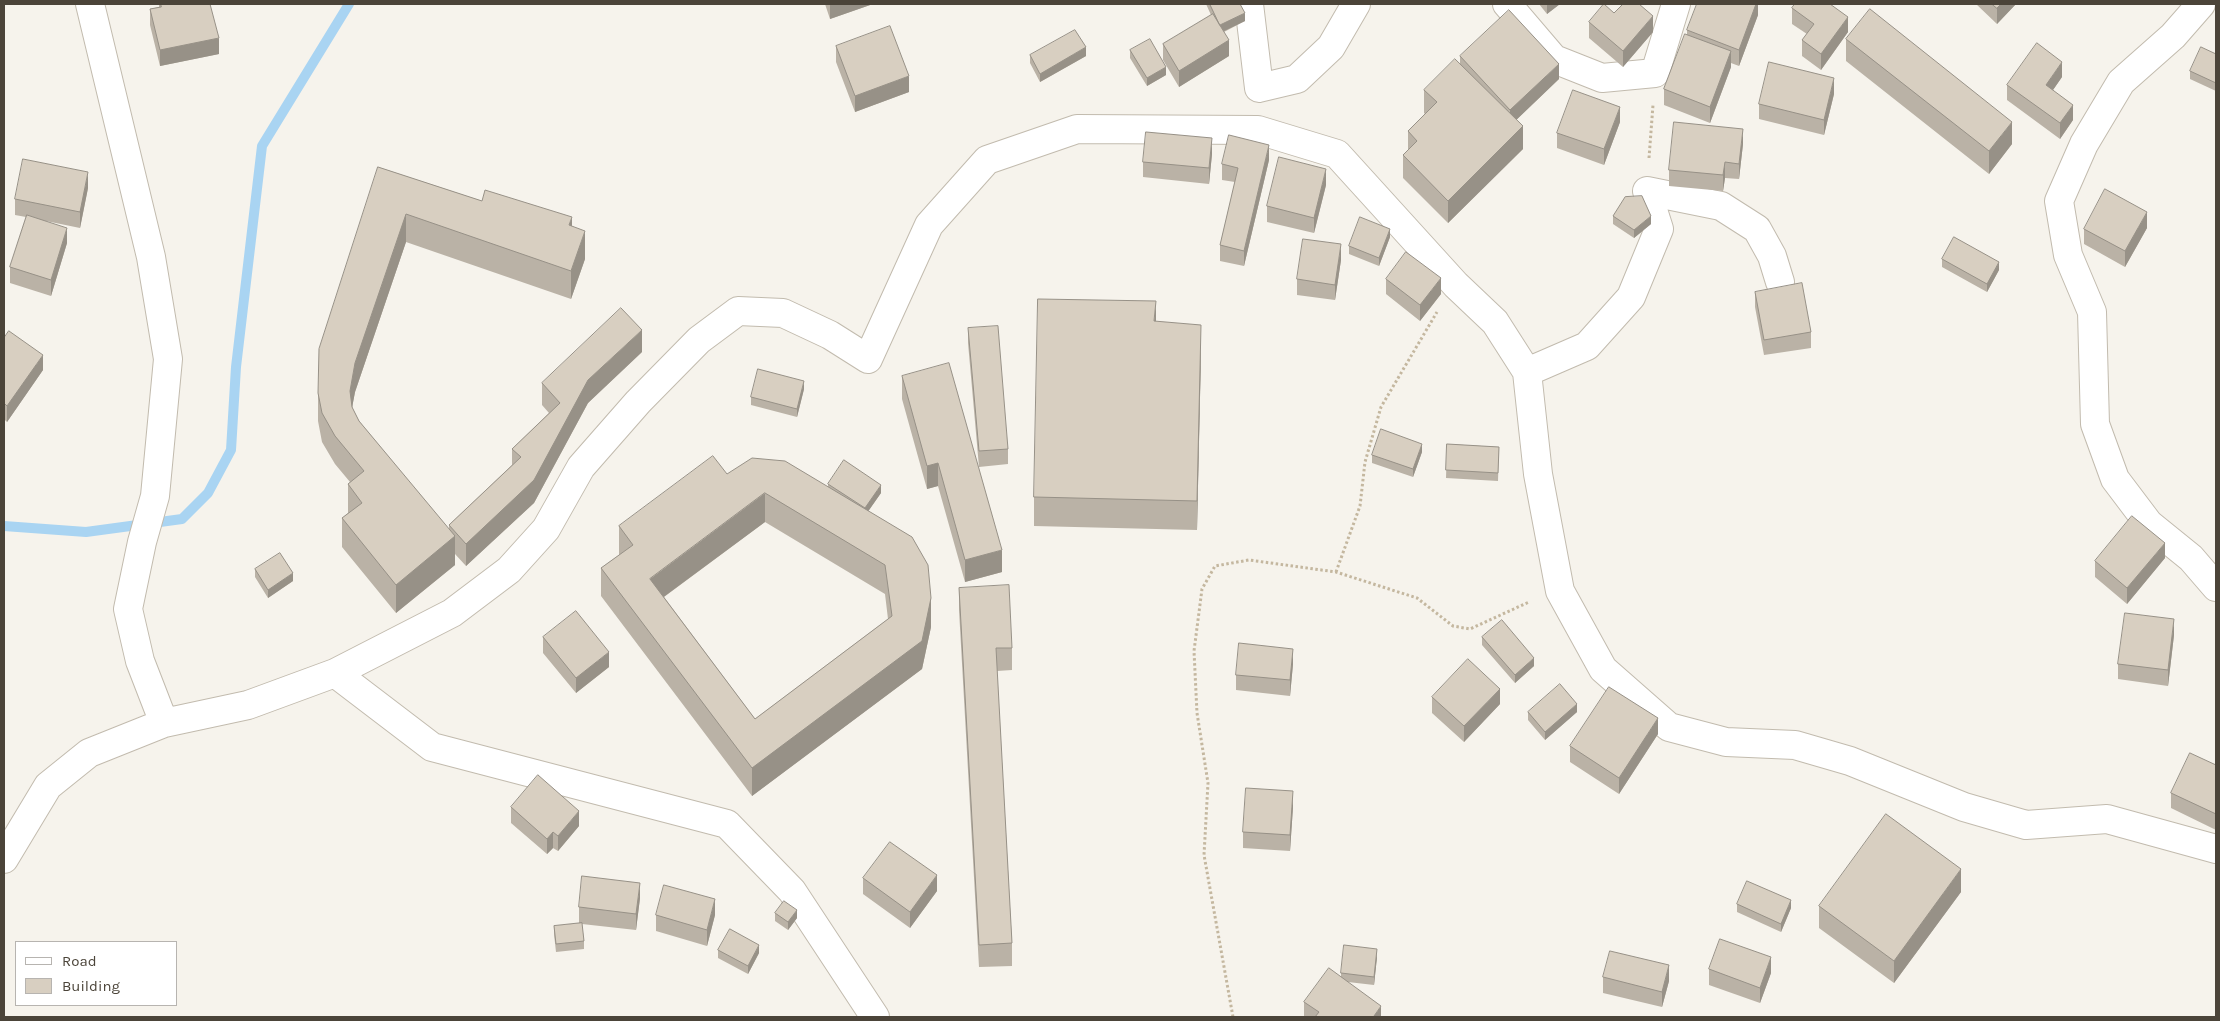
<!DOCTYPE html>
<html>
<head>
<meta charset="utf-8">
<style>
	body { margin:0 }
	#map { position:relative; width:2220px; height:1021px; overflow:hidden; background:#f6f3ec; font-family:Karla,sans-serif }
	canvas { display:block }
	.frame { position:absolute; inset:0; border:5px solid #4b4439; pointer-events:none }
	.legend { position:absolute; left:15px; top:941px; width:162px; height:65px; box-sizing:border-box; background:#fff; border:1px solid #b7b4b0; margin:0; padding:6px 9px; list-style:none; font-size:15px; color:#4b4439 }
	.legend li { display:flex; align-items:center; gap:10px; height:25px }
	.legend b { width:25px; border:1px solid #b7b4b0 }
</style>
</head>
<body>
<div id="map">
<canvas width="2220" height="1021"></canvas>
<div class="frame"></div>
<ul class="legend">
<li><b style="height:6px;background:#fff"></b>Road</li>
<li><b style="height:14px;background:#d8cfc1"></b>Building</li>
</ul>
</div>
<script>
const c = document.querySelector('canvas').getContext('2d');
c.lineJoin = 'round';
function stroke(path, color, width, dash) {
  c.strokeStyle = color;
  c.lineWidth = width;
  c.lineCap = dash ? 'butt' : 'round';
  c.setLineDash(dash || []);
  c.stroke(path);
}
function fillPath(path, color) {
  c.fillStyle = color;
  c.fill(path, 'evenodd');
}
const stream = new Path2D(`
	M 4,526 L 86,532 L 182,519 L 208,493 L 231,450 L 236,367 L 262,146 L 349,4`);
const path = new Path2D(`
	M 1649,158 L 1653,105
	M 1336,572 L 1360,506 L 1365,462 L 1381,407 L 1437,312
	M 1233,1017 L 1204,855 L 1208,783 L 1197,713 L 1194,651 L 1202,589 L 1215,566 L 1249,560 L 1336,572 L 1417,598 L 1453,626 L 1470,629 L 1529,602`);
const minor = new Path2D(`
	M 90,4 L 151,257 L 168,359 L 155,496 L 142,542 L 128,609 L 140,661 L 164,723
	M 1249,4 L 1259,88 L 1297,79 L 1331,47 L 1356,4
	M 1507,4 L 1554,59 L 1602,78 L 1655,73 L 1676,4
	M 1527,372 L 1587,346 L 1631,297 L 1659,229 L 1647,191 L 1721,206 L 1757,229 L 1772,256 L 1780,282
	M 4,859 L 48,786 L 89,753 L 164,723 L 248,705 L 335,673
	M 875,1017 L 792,891 L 727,824 L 432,747 L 335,673 L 452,613 L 509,570 L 546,529 L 581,467 L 638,402 L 699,340 L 738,311 L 783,313 L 830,335 L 868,359 L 929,225 L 987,160 L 1077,129 L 1258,130 L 1337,154 L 1456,285 L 1495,322 L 1527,372 L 1538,474 L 1560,591 L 1603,669 L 1669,727 L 1726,742 L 1795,745 L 1850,761 L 1964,807 L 2026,825 L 2107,819 L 2216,849`);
const tertiary = new Path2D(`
	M 2201,4 L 2173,36 L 2121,82 L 2084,144 L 2059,201 L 2068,255 L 2092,312 L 2095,424 L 2115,479 L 2149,524 L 2191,558 L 2216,587`);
const wall = new Path2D(`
	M 159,4 L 210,4 L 219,54 L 160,66 L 150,25 L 150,9 L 159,7 Z
	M 825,4 L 873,4 L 830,19 Z
	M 1206,4 L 1240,4 L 1245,21 L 1224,32 L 1229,56 L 1179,87 L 1163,60 L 1163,44 L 1211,15 Z
	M 1539,4 L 1560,4 L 1547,14 Z
	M 1758,4 L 1758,15 L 1739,66 L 1731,63 L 1731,67 L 1710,123 L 1664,105 L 1664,89 L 1687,35 L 1687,30 Z
	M 1976,4 L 2016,4 L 1997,24 Z
	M 1792,8 L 1848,32 L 1821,70 L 1802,56 L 1802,40 L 1807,34 L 1792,24 Z
	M 1614,13 L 1653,32 L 1623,67 L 1589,38 L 1589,22 Z
	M 1846,39 L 2012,144 L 1989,174 L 1846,61 Z
	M 836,46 L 909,92 L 855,112 L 836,62 Z
	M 1130,50 L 1166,75 L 1147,86 L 1130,58 Z
	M 2216,54 L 2216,91 L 2190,79 L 2190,71 Z
	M 1030,55 L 1086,56 L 1040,82 L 1030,63 Z
	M 1460,56 L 1559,79 L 1516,120 L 1523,149 L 1448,223 L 1403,178 L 1403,155 L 1408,150 L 1408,131 L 1425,114 L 1424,113 L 1424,90 L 1460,64 Z
	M 2062,77 L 2053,90 L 2073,120 L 2060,139 L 2007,100 L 2007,85 Z
	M 1834,94 L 1824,135 L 1759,119 L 1759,104 Z
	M 1620,122 L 1604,165 L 1557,148 L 1557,133 Z
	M 1743,144 L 1739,179 L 1725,178 L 1723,191 L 1669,186 L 1669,170 Z
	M 1212,154 L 1209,184 L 1143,177 L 1143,162 Z
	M 1269,160 L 1244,266 L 1220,261 L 1220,245 L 1235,182 L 1222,180 L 1222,164 Z
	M 378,167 L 482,201 L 572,226 L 585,259 L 571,299 L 406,242 L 355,392 L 352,407 L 359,421 L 449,530 L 449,525 L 512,465 L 512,449 L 549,413 L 542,405 L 542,383 L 642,352 L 588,403 L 534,503 L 466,566 L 455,554 L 455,565 L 396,613 L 342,547 L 342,518 L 348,513 L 348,484 L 350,482 L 335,464 L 322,442 L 318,421 L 318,393 Z
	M 1326,185 L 1314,233 L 1267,222 L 1267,206 Z
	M 88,188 L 80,228 L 46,221 L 67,243 L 51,296 L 10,283 L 10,267 L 26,217 L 15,215 L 15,199 Z
	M 1613,216 L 1651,224 L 1634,238 L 1613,224 Z
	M 2147,228 L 2125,267 L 2084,244 L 2084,229 Z
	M 1390,237 L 1379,266 L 1349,254 L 1349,246 Z
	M 1942,259 L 1999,270 L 1987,292 L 1942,267 Z
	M 1341,260 L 1335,300 L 1297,295 L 1297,279 Z
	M 1386,279 L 1441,294 L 1420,321 L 1386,294 Z
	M 1755,292 L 1811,332 L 1811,348 L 1764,355 L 1755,307 Z
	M 1156,322 L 1201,353 L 1197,530 L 1034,526 L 1034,497 Z
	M 968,328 L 1008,449 L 1008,464 L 979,467 L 968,343 Z
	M 4,338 L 43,370 L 7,422 L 4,419 Z
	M 902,376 L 1002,572 L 965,582 L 938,486 L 927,489 L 902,399 Z
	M 804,389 L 797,417 L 751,405 L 751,397 Z
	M 1447,444 L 1499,447 L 1498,481 L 1446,478 Z
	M 1422,452 L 1413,477 L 1372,463 L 1372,455 Z
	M 727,474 L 828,487 L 828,484 L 881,493 L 868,511 L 931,627 L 922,669 L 752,796 L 601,596 L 601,568 L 619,555 L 619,526 ZM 765,522 L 885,594 L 888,619 L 755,719 L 664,597 Z
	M 2165,558 L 2127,604 L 2095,577 L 2095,561 Z
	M 255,569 L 293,581 L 268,598 L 255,577 Z
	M 959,588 L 1012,648 L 1012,670 L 997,671 L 1012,943 L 1012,966 L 979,967 L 959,610 Z
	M 2174,635 L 2168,686 L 2118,679 L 2118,664 Z
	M 543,637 L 609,667 L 576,693 L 543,653 Z
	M 1482,637 L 1534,666 L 1515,683 L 1482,645 Z
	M 1293,664 L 1290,696 L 1236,690 L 1236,675 Z
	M 1432,697 L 1500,704 L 1464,742 L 1432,713 Z
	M 1528,712 L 1577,712 L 1545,740 L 1528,720 Z
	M 1658,734 L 1619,794 L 1570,762 L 1570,746 Z
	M 2216,765 L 2216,830 L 2171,808 L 2171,793 Z
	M 511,807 L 579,826 L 558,851 L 553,848 L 547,854 L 511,823 Z
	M 1293,807 L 1290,851 L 1243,848 L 1243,832 Z
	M 863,878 L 937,891 L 910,928 L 863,894 Z
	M 1961,892 L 1894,983 L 1819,928 L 1819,906 Z
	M 640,898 L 636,930 L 582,924 L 584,941 L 584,949 L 556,952 L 554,934 L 554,926 L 579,923 L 579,907 Z
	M 1737,904 L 1791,908 L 1781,932 L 1737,912 Z
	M 775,913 L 797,918 L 788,930 L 775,921 Z
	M 656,915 L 715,915 L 707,946 L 656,931 Z
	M 718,950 L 759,953 L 748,974 L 718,958 Z
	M 1377,957 L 1374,985 L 1348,982 L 1381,1017 L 1304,1017 L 1304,1002 L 1341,976 L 1341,973 Z
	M 1709,969 L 1771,973 L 1760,1003 L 1709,985 Z
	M 1603,977 L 1669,981 L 1662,1007 L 1603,993 Z`);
const shadedWall = new Path2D(`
	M 830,4 L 873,4 L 830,19 Z
	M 1547,4 L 1560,4 L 1547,14 Z
	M 1756,4 L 1758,4 L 1758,15 L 1739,66 L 1739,50 Z
	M 2001,4 L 2016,4 L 1997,24 L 1997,8 Z
	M 1245,13 L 1245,21 L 1220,33 L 1220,25 Z
	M 1653,16 L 1653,32 L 1623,67 L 1623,51 Z
	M 1848,17 L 1848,32 L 1821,70 L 1821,54 Z
	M 219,38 L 219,54 L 160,66 L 160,50 Z
	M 1229,40 L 1229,56 L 1179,87 L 1179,71 Z
	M 1086,47 L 1086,56 L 1040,82 L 1040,74 Z
	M 1731,51 L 1731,67 L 1710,123 L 1710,107 Z
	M 2062,62 L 2062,77 L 2046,100 L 2046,85 Z
	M 1559,64 L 1559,79 L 1510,126 L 1510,110 Z
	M 1166,67 L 1166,75 L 1147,86 L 1147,78 Z
	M 909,76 L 909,92 L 855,112 L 855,96 Z
	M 1834,78 L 1834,94 L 1824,135 L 1824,120 Z
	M 2073,105 L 2073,120 L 2060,139 L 2060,123 Z
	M 1620,107 L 1620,122 L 1604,165 L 1604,149 Z
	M 2012,122 L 2012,144 L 1989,174 L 1989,151 Z
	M 1523,126 L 1523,149 L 1448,223 L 1448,201 Z
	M 1743,129 L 1743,144 L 1739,179 L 1739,164 Z
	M 1212,138 L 1212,154 L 1209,184 L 1209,168 Z
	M 1269,145 L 1269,160 L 1244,266 L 1244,251 Z
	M 1725,162 L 1725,178 L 1723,191 L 1723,175 Z
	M 1326,169 L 1326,185 L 1314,233 L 1314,218 Z
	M 88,172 L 88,188 L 80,228 L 80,212 Z
	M 2147,212 L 2147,228 L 2125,267 L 2125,251 Z
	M 406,214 L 406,242 L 355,392 L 350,419 L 350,391 L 355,363 Z
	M 1651,216 L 1651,224 L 1634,238 L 1634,230 Z
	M 572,217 L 572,246 L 569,225 Z
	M 67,228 L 67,243 L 51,296 L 51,280 Z
	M 1390,229 L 1390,237 L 1379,266 L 1379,258 Z
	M 585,231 L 585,259 L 571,299 L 571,271 Z
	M 1341,244 L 1341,260 L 1335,300 L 1335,285 Z
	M 1999,262 L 1999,270 L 1987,292 L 1987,284 Z
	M 1441,278 L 1441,294 L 1420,321 L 1420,305 Z
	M 1156,301 L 1156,329 L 1154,321 Z
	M 1201,325 L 1201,353 L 1197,530 L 1197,501 Z
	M 642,330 L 642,352 L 588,403 L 534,503 L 466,566 L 466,544 L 588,380 Z
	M 43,355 L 43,370 L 7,422 L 7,406 Z
	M 804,381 L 804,389 L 797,417 L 797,409 Z
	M 1422,444 L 1422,452 L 1413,477 L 1413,469 Z
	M 938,463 L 938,486 L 927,489 L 927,466 Z
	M 881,485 L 881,493 L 865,516 L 865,508 Z
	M 765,493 L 765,522 L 650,607 L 650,579 Z
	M 455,536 L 455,565 L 396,613 L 396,585 Z
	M 2165,543 L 2165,558 L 2127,604 L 2127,588 Z
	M 1002,550 L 1002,572 L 965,582 L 965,560 Z
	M 293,573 L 293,581 L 268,598 L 268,590 Z
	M 931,598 L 931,627 L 922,669 L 752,796 L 752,768 Z
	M 2174,619 L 2174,635 L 2168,686 L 2168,670 Z
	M 1293,649 L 1293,664 L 1290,696 L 1290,680 Z
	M 609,652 L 609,667 L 576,693 L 576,678 Z
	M 1534,658 L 1534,666 L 1515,683 L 1515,675 Z
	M 1500,689 L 1500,704 L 1464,742 L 1464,726 Z
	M 1577,704 L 1577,712 L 1545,740 L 1545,732 Z
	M 1658,718 L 1658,734 L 1619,794 L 1619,778 Z
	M 1293,791 L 1293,807 L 1290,851 L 1290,835 Z
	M 579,811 L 579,826 L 558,851 L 558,836 Z
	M 553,832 L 553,848 L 547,854 L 547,839 Z
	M 1961,869 L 1961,892 L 1894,983 L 1894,961 Z
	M 937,875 L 937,891 L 910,928 L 910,912 Z
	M 640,883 L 640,898 L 636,930 L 636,914 Z
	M 715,899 L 715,915 L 707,946 L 707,930 Z
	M 1791,900 L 1791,908 L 1781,932 L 1781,924 Z
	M 797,910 L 797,918 L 788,930 L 788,922 Z
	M 759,945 L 759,953 L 748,974 L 748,966 Z
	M 1377,949 L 1377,957 L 1374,985 L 1374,977 Z
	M 1771,957 L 1771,973 L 1760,1003 L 1760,988 Z
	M 1669,965 L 1669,981 L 1662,1007 L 1662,992 Z
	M 1381,1006 L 1381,1017 L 1374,1017 L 1374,1016 Z`);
const building = new Path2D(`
	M 161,4 L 210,4 L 219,38 L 160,50 L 150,9 L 161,7 Z
	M 1210,4 L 1240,4 L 1245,13 L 1220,25 Z
	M 1604,4 L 1614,13 L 1623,4 L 1639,4 L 1653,16 L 1623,51 L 1589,22 Z
	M 1697,4 L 1756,4 L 1739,50 L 1687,30 Z
	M 1795,4 L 1830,4 L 1848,17 L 1821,54 L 1802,40 L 1814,24 L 1792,8 Z
	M 1992,4 L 2001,4 L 1997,8 Z
	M 1870,9 L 2012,122 L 1989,151 L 1846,39 Z
	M 1509,10 L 1559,64 L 1510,110 L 1460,56 Z
	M 1213,14 L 1229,40 L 1179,71 L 1163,44 Z
	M 890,26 L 909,76 L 855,96 L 836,46 Z
	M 1075,30 L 1086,47 L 1040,74 L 1030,55 Z
	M 1685,34 L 1731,51 L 1710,107 L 1664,89 Z
	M 1150,39 L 1166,67 L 1147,78 L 1130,50 Z
	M 2037,43 L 2062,62 L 2046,85 L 2073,105 L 2060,123 L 2007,85 Z
	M 2201,47 L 2216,54 L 2216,83 L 2190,71 Z
	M 1455,59 L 1523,126 L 1448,201 L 1403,155 L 1417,141 L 1408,131 L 1437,102 L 1424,90 Z
	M 1769,62 L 1834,78 L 1824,120 L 1759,104 Z
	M 1573,90 L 1620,107 L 1604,149 L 1557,133 Z
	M 1674,122 L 1743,129 L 1739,164 L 1725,162 L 1723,175 L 1669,170 Z
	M 1146,132 L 1212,138 L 1209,168 L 1143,162 Z
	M 1229,135 L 1269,145 L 1244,251 L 1220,245 L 1238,168 L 1222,164 Z
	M 1279,157 L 1326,169 L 1314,218 L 1267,206 Z
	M 23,159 L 88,172 L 80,212 L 15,199 Z
	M 378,167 L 482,201 L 485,190 L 572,217 L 569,225 L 585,231 L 571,271 L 406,214 L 355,363 L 350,391 L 352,407 L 359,421 L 455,536 L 396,585 L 342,518 L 362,503 L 348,484 L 364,471 L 335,436 L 322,413 L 318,393 L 319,349 Z
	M 2105,189 L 2147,212 L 2125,251 L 2084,229 Z
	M 1642,196 L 1651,216 L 1634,230 L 1613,216 L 1625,197 Z
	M 27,215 L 67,228 L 51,280 L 10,267 Z
	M 1360,217 L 1390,229 L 1379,258 L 1349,246 Z
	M 1954,237 L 1999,262 L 1987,284 L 1942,259 Z
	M 1303,239 L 1341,244 L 1335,285 L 1297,279 Z
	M 1406,252 L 1441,278 L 1420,305 L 1386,279 Z
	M 1802,283 L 1811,332 L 1764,340 L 1755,292 Z
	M 1038,299 L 1156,301 L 1154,321 L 1201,325 L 1197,501 L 1034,497 Z
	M 621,308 L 642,330 L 588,380 L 534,480 L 466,544 L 449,525 L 521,457 L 512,449 L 560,403 L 542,383 Z
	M 998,326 L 1008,449 L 979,451 L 968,328 Z
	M 9,331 L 43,355 L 7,406 L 4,403 L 4,338 Z
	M 949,363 L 1002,550 L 965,560 L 938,463 L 927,466 L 902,376 Z
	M 758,369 L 804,381 L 797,409 L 751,397 Z
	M 1381,429 L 1422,444 L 1413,469 L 1372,455 Z
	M 1447,444 L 1499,447 L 1498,473 L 1446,470 Z
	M 713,456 L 727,474 L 752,458 L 785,461 L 912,537 L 928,565 L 931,598 L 922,641 L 752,768 L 601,568 L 633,545 L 619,526 ZM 765,493 L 885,565 L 892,616 L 755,719 L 650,579 Z
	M 844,460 L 881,485 L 865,508 L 828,484 Z
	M 2132,516 L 2165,543 L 2127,588 L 2095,561 Z
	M 280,553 L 293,573 L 268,590 L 255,569 Z
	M 1009,585 L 1012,648 L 996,648 L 1012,943 L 979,945 L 959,588 Z
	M 576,611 L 609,652 L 576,678 L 543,637 Z
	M 2125,613 L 2174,619 L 2168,670 L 2118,664 Z
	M 1502,620 L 1534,658 L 1515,675 L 1482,637 Z
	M 1239,643 L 1293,649 L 1290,680 L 1236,675 Z
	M 1468,659 L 1500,689 L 1464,726 L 1432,697 Z
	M 1560,684 L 1577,704 L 1545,732 L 1528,712 Z
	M 1609,687 L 1658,718 L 1619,778 L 1570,746 Z
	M 2190,753 L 2216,765 L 2216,814 L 2171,793 Z
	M 538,775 L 579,811 L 558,836 L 553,832 L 547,839 L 511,807 Z
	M 1246,788 L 1293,791 L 1290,835 L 1243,832 Z
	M 1886,814 L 1961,869 L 1894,961 L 1819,906 Z
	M 890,842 L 937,875 L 910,912 L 863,878 Z
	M 582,876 L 640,883 L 636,914 L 579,907 Z
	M 1747,881 L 1791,900 L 1781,924 L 1737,904 Z
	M 664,885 L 715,899 L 707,930 L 656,915 Z
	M 784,901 L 797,910 L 788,922 L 775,913 Z
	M 582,923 L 584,941 L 556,944 L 554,926 Z
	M 730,929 L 759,945 L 748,966 L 718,950 Z
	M 1720,939 L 1771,957 L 1760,988 L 1709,969 Z
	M 1344,945 L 1377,949 L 1374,977 L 1341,973 Z
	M 1610,951 L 1669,965 L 1662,992 L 1603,977 Z
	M 1329,968 L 1381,1006 L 1374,1016 L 1376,1017 L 1315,1017 L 1319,1012 L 1304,1002 Z`);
stroke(stream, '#a9d4f2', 10);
stroke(minor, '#c2bbae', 30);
stroke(tertiary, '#c2bbae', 30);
stroke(path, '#c4b79f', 3, [2.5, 2.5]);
stroke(minor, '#fff', 28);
stroke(tertiary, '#fff', 28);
fillPath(wall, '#bab2a6');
fillPath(shadedWall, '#979187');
fillPath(building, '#d8cfc1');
stroke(building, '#979187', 1);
</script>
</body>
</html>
